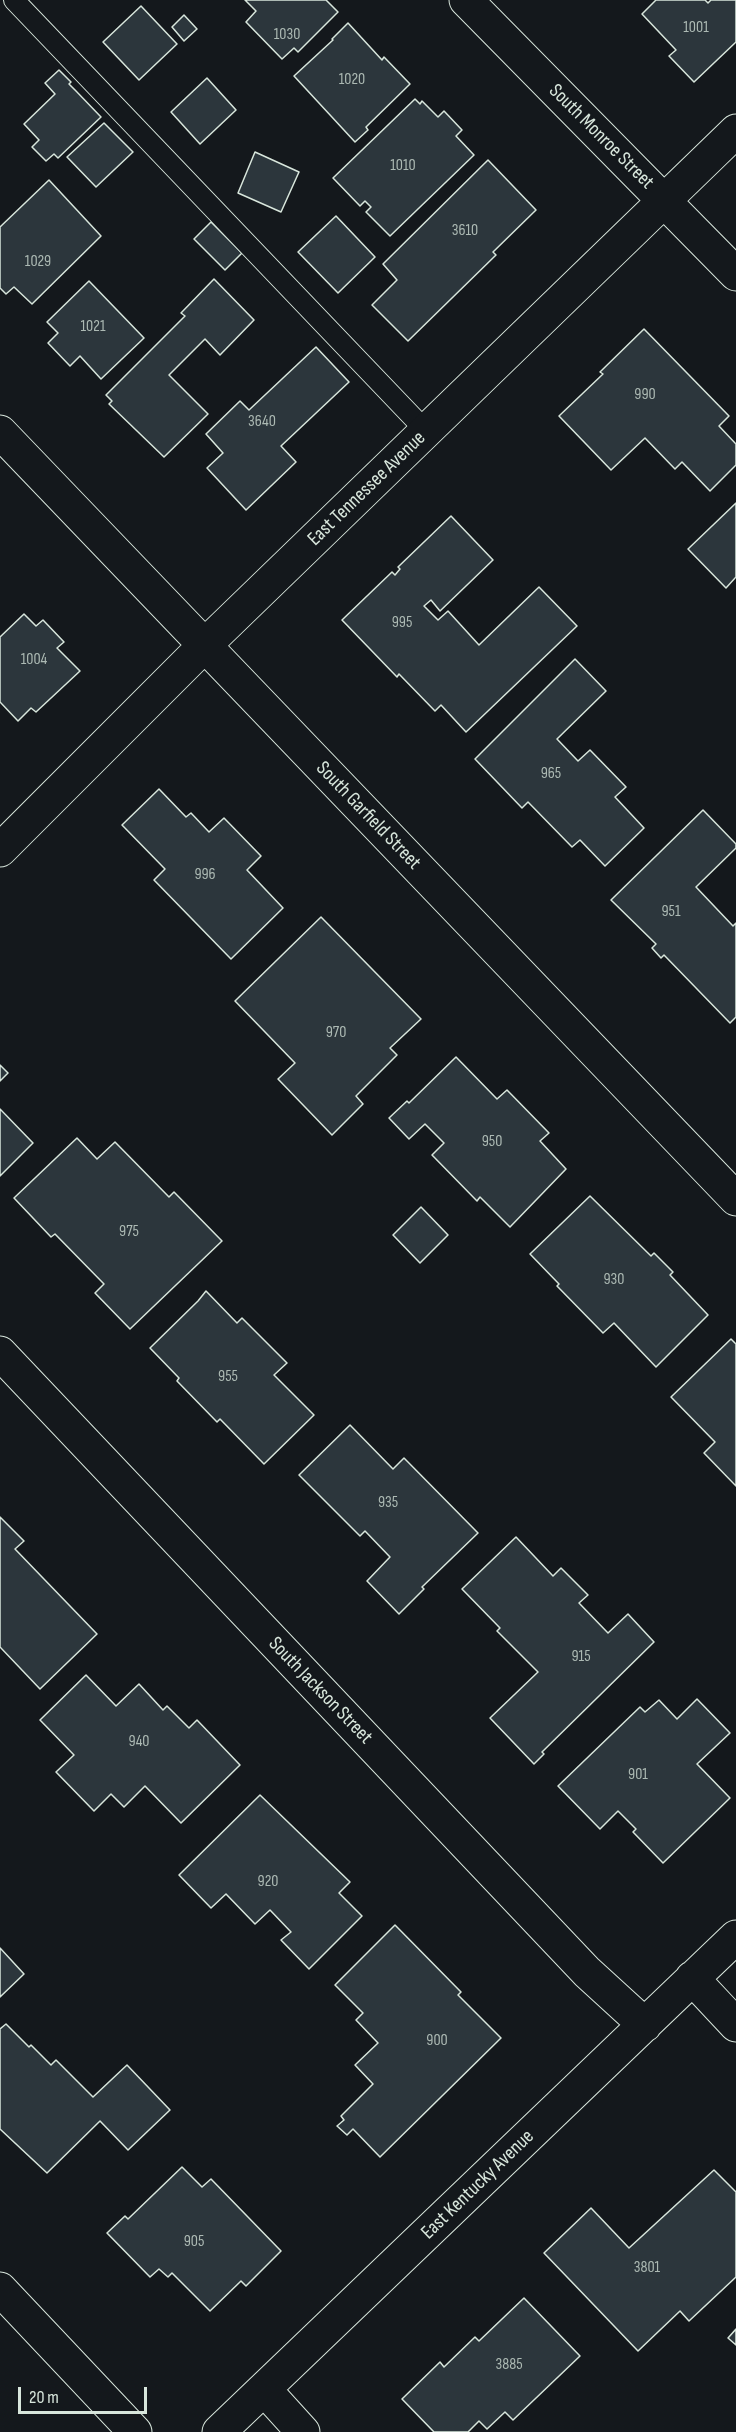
<!DOCTYPE html>
<html>
<head>
<meta charset="utf-8">
<style>
	body { margin:0 }
	#map { position:relative; width:736px; height:2432px; overflow:hidden; background:#14181c; font-family:"Sofia Sans Condensed",sans-serif }
	canvas { display:block }
	.scale { position:absolute; left:18px; top:2387px; width:129px; height:27px; box-sizing:border-box; border:3px solid #d8e6dc; border-top:0; padding-left:8px; font-size:18px; line-height:21px; white-space:nowrap; color:#d8e6dc; -webkit-text-stroke:4px #14181c; paint-order:stroke }
</style>
</head>
<body>
<div id="map">
<canvas width="736" height="2432"></canvas>
<div class="scale">20 m</div>
</div>
<script>
const c = document.querySelector('canvas').getContext('2d');
c.lineJoin = 'round';
function fillPath(path, color) {
  c.fillStyle = color;
  c.fill(path, 'evenodd');
}
function stroke(path, color, width, dash) {
  c.strokeStyle = color;
  c.lineWidth = width;
  c.lineCap = dash ? 'butt' : 'round';
  c.setLineDash(dash || []);
  c.stroke(path);
}
function write(font, color, halo, rows, align = 'center') {
  c.font = font + ' "Sofia Sans Condensed",sans-serif';
  c.lineWidth = 4.5;
  c.setLineDash([]);
  c.textBaseline = 'middle';
  c.strokeStyle = halo;
  c.fillStyle = color;
  for (const [text, x, y, turn = 0] of rows) {
    c.save();
    c.translate(x, y);
    c.rotate((+turn || 0) * Math.PI / 180);
    c.textAlign = isNaN(turn) ? turn : align;
    if (halo) c.strokeText(text, 0, 0);
    c.fillText(text, 0, 0);
    c.restore();
  }
}
const building = new Path2D(`
	M 245,0 L 326,0 L 338,12 L 298,52 L 294,48 L 282,59 L 246,22 L 256,11 Z
	M 656,0 L 705,0 L 708,3 L 711,0 L 736,0 L 736,42 L 694,82 L 669,56 L 676,50 L 642,14 Z
	M 141,6 L 177,44 L 139,80 L 103,42 Z
	M 184,15 L 197,29 L 184,41 L 172,27 Z
	M 348,23 L 382,60 L 384,57 L 410,84 L 366,127 L 368,130 L 355,142 L 294,76 L 333,40 L 332,39 Z
	M 59,70 L 71,82 L 69,84 L 76,91 L 101,117 L 58,158 L 54,154 L 46,161 L 32,147 L 39,140 L 24,124 L 55,94 L 45,83 Z
	M 207,78 L 236,110 L 200,144 L 171,112 Z
	M 415,99 L 420,104 L 422,101 L 438,117 L 444,111 L 462,130 L 456,136 L 474,155 L 390,236 L 366,212 L 371,207 L 365,201 L 360,206 L 333,178 Z
	M 104,123 L 133,152 L 96,187 L 67,157 Z
	M 255,152 L 299,172 L 281,212 L 238,193 Z
	M 488,160 L 536,210 L 493,252 L 496,255 L 408,341 L 372,305 L 397,280 L 383,264 Z
	M 49,180 L 101,236 L 32,304 L 14,287 L 6,294 L 0,288 L 0,227 Z
	M 336,216 L 375,257 L 338,293 L 298,252 Z
	M 211,222 L 242,253 L 225,270 L 194,239 Z
	M 214,279 L 254,320 L 220,355 L 205,339 L 169,375 L 208,414 L 164,457 L 109,404 L 112,401 L 106,395 L 185,316 L 181,313 Z
	M 89,281 L 144,338 L 101,379 L 80,356 L 70,366 L 48,343 L 58,333 L 47,322 Z
	M 644,329 L 729,416 L 719,426 L 736,444 L 736,465 L 710,491 L 682,462 L 675,469 L 645,438 L 611,470 L 559,416 L 603,374 L 600,372 Z
	M 316,347 L 349,382 L 281,446 L 296,462 L 246,510 L 207,468 L 223,453 L 206,434 L 240,401 L 249,410 Z
	M 736,503 L 736,577 L 726,588 L 688,549 Z
	M 451,516 L 493,560 L 440,611 L 431,600 L 424,606 L 438,620 L 448,611 L 479,645 L 539,587 L 577,626 L 466,732 L 441,705 L 435,711 L 399,674 L 397,677 L 342,620 L 392,572 L 395,575 L 400,569 L 398,567 Z
	M 24,614 L 36,626 L 43,620 L 64,642 L 57,648 L 80,671 L 36,712 L 31,708 L 18,721 L 0,702 L 0,637 Z
	M 575,659 L 606,691 L 557,739 L 578,761 L 590,750 L 626,787 L 615,797 L 644,828 L 605,866 L 580,840 L 572,847 L 528,802 L 522,808 L 475,759 Z
	M 159,789 L 186,817 L 191,813 L 209,832 L 224,818 L 261,856 L 247,870 L 283,908 L 231,959 L 154,880 L 165,869 L 122,825 Z
	M 703,810 L 736,844 L 736,848 L 696,887 L 733,926 L 736,923 L 736,1017 L 730,1023 L 664,955 L 661,958 L 652,948 L 656,944 L 611,900 Z
	M 321,917 L 421,1019 L 390,1048 L 397,1055 L 356,1096 L 363,1104 L 332,1135 L 278,1079 L 295,1063 L 235,1001 Z
	M 456,1057 L 497,1099 L 507,1090 L 549,1133 L 540,1141 L 566,1169 L 510,1227 L 480,1197 L 477,1201 L 432,1155 L 444,1143 L 425,1124 L 409,1139 L 389,1118 L 407,1101 L 409,1103 Z
	M 0,1065 L 8,1073 L 0,1081 Z
	M 0,1109 L 33,1143 L 0,1176 Z
	M 77,1138 L 97,1159 L 115,1142 L 169,1197 L 174,1192 L 222,1241 L 130,1329 L 95,1293 L 104,1284 L 55,1234 L 51,1237 L 14,1198 Z
	M 590,1196 L 651,1256 L 654,1253 L 673,1272 L 670,1275 L 708,1315 L 656,1367 L 614,1323 L 603,1333 L 557,1286 L 559,1284 L 530,1254 Z
	M 421,1207 L 448,1235 L 420,1263 L 393,1235 Z
	M 206,1291 L 237,1323 L 242,1318 L 287,1363 L 274,1375 L 314,1415 L 264,1464 L 220,1419 L 217,1422 L 177,1381 L 179,1378 L 150,1348 L 198,1301 Z
	M 731,1339 L 736,1344 L 736,1486 L 704,1453 L 715,1442 L 671,1397 Z
	M 350,1425 L 393,1469 L 404,1458 L 478,1533 L 422,1587 L 424,1589 L 399,1614 L 367,1581 L 390,1557 L 365,1531 L 360,1536 L 299,1475 Z
	M 0,1517 L 24,1541 L 15,1549 L 97,1634 L 40,1689 L 0,1647 Z
	M 516,1537 L 553,1576 L 561,1568 L 588,1595 L 579,1603 L 608,1633 L 628,1614 L 654,1642 L 542,1752 L 544,1754 L 534,1764 L 490,1718 L 538,1672 L 497,1631 L 500,1628 L 462,1589 Z
	M 86,1675 L 116,1706 L 139,1684 L 163,1710 L 167,1706 L 189,1728 L 197,1720 L 240,1765 L 181,1823 L 145,1786 L 124,1807 L 111,1794 L 94,1811 L 56,1772 L 74,1755 L 40,1720 Z
	M 697,1699 L 730,1733 L 697,1764 L 730,1798 L 663,1863 L 633,1832 L 636,1829 L 618,1811 L 600,1829 L 558,1786 L 640,1707 L 645,1712 L 659,1700 L 677,1719 Z
	M 260,1795 L 350,1882 L 339,1893 L 362,1916 L 309,1969 L 281,1940 L 291,1932 L 270,1910 L 255,1924 L 226,1894 L 211,1908 L 179,1875 Z
	M 395,1925 L 461,1992 L 458,1995 L 501,2038 L 380,2157 L 353,2129 L 347,2135 L 337,2126 L 344,2120 L 341,2116 L 373,2084 L 355,2065 L 378,2043 L 356,2020 L 363,2013 L 335,1985 Z
	M 0,1948 L 24,1974 L 0,1997 Z
	M 6,2024 L 29,2047 L 31,2045 L 51,2065 L 56,2060 L 93,2097 L 127,2065 L 170,2110 L 128,2150 L 100,2121 L 47,2173 L 0,2129 L 0,2029 Z
	M 182,2167 L 202,2187 L 211,2179 L 281,2251 L 246,2286 L 241,2281 L 210,2311 L 172,2273 L 168,2277 L 159,2269 L 150,2277 L 107,2233 L 125,2216 L 128,2219 Z
	M 714,2170 L 736,2192 L 736,2277 L 689,2321 L 680,2311 L 638,2351 L 544,2253 L 591,2208 L 629,2248 Z
	M 524,2298 L 580,2356 L 513,2420 L 505,2412 L 487,2429 L 479,2421 L 468,2432 L 434,2432 L 402,2399 L 440,2362 L 444,2367 L 475,2337 L 479,2341 Z
	M 736,2329 L 736,2345 L 728,2338 Z`);
const service = new Path2D(`
	M 14,0 L 427,432`);
const minor = new Path2D(`
	M 466,0 L 736,274
	M 0,432 L 736,1199
	M 0,850 L 204,646 L 736,131
	M 0,1353 L 587,1972 L 645,2025
	M 692,1978 L 736,2025
	M 0,2289 L 135,2432
	M 264,2389 L 303,2432
	M 219,2432 L 736,1937`);
const numberNames = [
	["1001",696,28],
	["1030",287,35],
	["1020",352,80],
	["1010",403,166],
	["3610",465,231],
	["1029",38,262],
	["1021",93,327],
	["990",645,395],
	["3640",262,422],
	["995",402,623],
	["1004",34,660],
	["965",551,774],
	["996",205,875],
	["951",671,912],
	["970",336,1033],
	["950",492,1142],
	["975",129,1232],
	["930",614,1280],
	["955",228,1377],
	["935",388,1503],
	["915",581,1657],
	["940",139,1742],
	["901",638,1775],
	["920",268,1882],
	["900",437,2041],
	["905",194,2242],
	["3801",647,2268],
	["3885",509,2365]
];
const streetNames = [
	["South Monroe Street",601,137,45],
	["East Tennessee Avenue",367,489,-44],
	["South Garfield Street",368,816,46],
	["South Jackson Street",320,1691,46],
	["East Kentucky Avenue",478,2185,-44]
];
fillPath(building, '#2c363c');
stroke(building, '#d8e6dc', 1.5);
stroke(service, '#d8e6dc', 22);
stroke(minor, '#d8e6dc', 35);
stroke(service, '#14181c', 20);
stroke(minor, '#14181c', 33);
write('16px', '#adbab4', null, numberNames);
write('20px', '#d8e6dc', '#14181c', streetNames);
</script>
</body>
</html>
